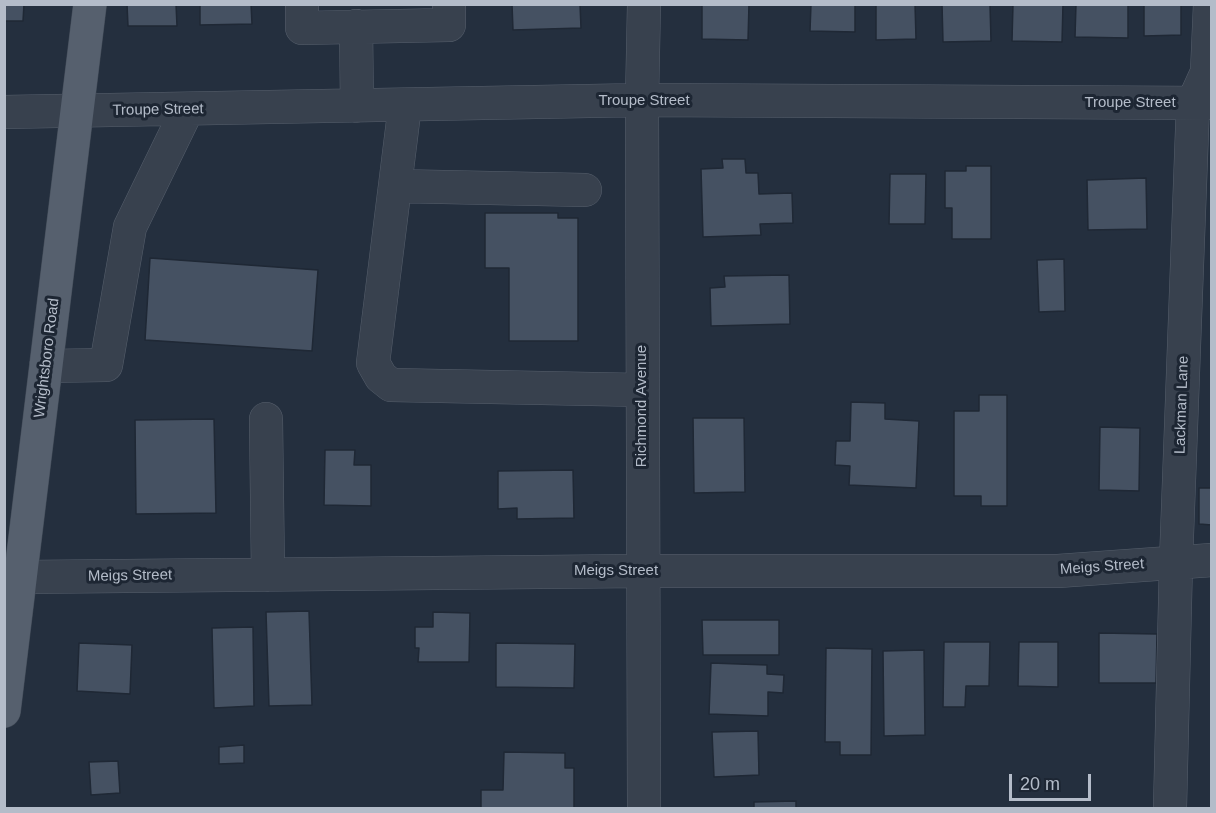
<!DOCTYPE html>
<html>
<head>
<meta charset="utf-8">
<style>
	body { margin:0 }
	#map { position:relative; width:1216px; height:813px; overflow:hidden; background:#242f3e; font-family:Arial,sans-serif }
	canvas { display:block }
	.frame { position:absolute; inset:0; border:6px solid #b4bcc9; pointer-events:none }
	.scale { position:absolute; left:1009px; top:774px; width:82px; height:27px; box-sizing:border-box; border:3px solid #b4bcc9; border-top:0; padding-left:8px; font-size:18px; line-height:21px; white-space:nowrap; color:#b4bcc9; -webkit-text-stroke:4px #1d2633; paint-order:stroke }
</style>
</head>
<body>
<div id="map">
<canvas width="1216" height="813"></canvas>
<div class="frame"></div>
<div class="scale">20 m</div>
</div>
<script>
const c = document.querySelector('canvas').getContext('2d');
c.lineJoin = 'round';
function fillPath(path, color) {
  c.fillStyle = color;
  c.fill(path, 'evenodd');
}
function stroke(path, color, width, dash) {
  c.strokeStyle = color;
  c.lineWidth = width;
  c.lineCap = dash ? 'butt' : 'round';
  c.setLineDash(dash || []);
  c.stroke(path);
}
function write(font, color, halo, rows, align = 'center') {
  c.font = font + ' Arial,sans-serif';
  c.lineWidth = 6;
  c.setLineDash([]);
  c.textBaseline = 'middle';
  c.strokeStyle = halo;
  c.fillStyle = color;
  for (const [text, x, y, turn = 0] of rows) {
    c.save();
    c.translate(x, y);
    c.rotate((+turn || 0) * Math.PI / 180);
    c.textAlign = isNaN(turn) ? turn : align;
    if (halo) c.strokeText(text, 0, 0);
    c.fillText(text, 0, 0);
    c.restore();
  }
}
const building = new Path2D(`
	M 4,4 L 24,4 L 23,21 L 4,21 Z
	M 127,4 L 176,4 L 177,26 L 128,26 Z
	M 200,4 L 251,4 L 252,24 L 200,25 Z
	M 512,4 L 580,4 L 581,28 L 513,30 Z
	M 702,4 L 749,4 L 748,40 L 702,39 Z
	M 811,4 L 855,4 L 855,32 L 810,31 Z
	M 876,4 L 915,4 L 916,39 L 876,40 Z
	M 942,4 L 990,4 L 991,41 L 943,42 Z
	M 1013,4 L 1063,4 L 1062,42 L 1012,41 Z
	M 1076,4 L 1128,4 L 1128,38 L 1075,37 Z
	M 1144,4 L 1181,4 L 1181,35 L 1144,36 Z
	M 722,159 L 745,159 L 746,173 L 758,173 L 759,194 L 792,193 L 793,223 L 760,224 L 761,235 L 703,237 L 701,169 L 723,168 Z
	M 966,166 L 991,166 L 991,239 L 952,239 L 952,208 L 945,208 L 945,171 L 966,171 Z
	M 890,174 L 926,174 L 925,224 L 889,224 Z
	M 1146,178 L 1147,229 L 1088,230 L 1087,180 Z
	M 485,213 L 558,213 L 558,218 L 578,218 L 578,341 L 509,341 L 509,268 L 485,268 Z
	M 150,258 L 318,270 L 312,351 L 145,340 Z
	M 1064,259 L 1065,311 L 1039,312 L 1037,260 Z
	M 789,275 L 790,324 L 711,326 L 710,288 L 725,287 L 724,276 Z
	M 979,395 L 1007,395 L 1007,506 L 981,506 L 981,496 L 954,496 L 954,411 L 979,411 Z
	M 851,402 L 885,403 L 885,419 L 919,421 L 916,488 L 849,485 L 850,466 L 835,465 L 836,441 L 850,441 Z
	M 693,418 L 744,418 L 745,492 L 694,493 Z
	M 214,419 L 216,513 L 136,514 L 135,420 Z
	M 1100,427 L 1140,428 L 1139,491 L 1099,490 Z
	M 325,450 L 355,450 L 354,465 L 371,465 L 371,506 L 324,505 Z
	M 573,470 L 574,518 L 517,519 L 517,508 L 498,509 L 498,471 Z
	M 1199,488 L 1212,488 L 1212,525 L 1199,524 Z
	M 309,611 L 312,705 L 269,706 L 266,612 Z
	M 433,612 L 470,613 L 469,662 L 418,662 L 419,648 L 415,648 L 415,627 L 433,627 Z
	M 702,620 L 779,620 L 779,655 L 703,655 Z
	M 253,627 L 254,706 L 214,708 L 212,628 Z
	M 1099,633 L 1157,634 L 1156,683 L 1099,683 Z
	M 944,642 L 990,642 L 989,686 L 966,686 L 965,707 L 943,707 Z
	M 1019,642 L 1058,642 L 1058,687 L 1018,686 Z
	M 79,643 L 132,645 L 130,694 L 77,691 Z
	M 496,643 L 575,644 L 574,688 L 496,687 Z
	M 826,648 L 872,649 L 871,755 L 840,755 L 840,742 L 825,742 Z
	M 924,650 L 925,735 L 884,736 L 883,651 Z
	M 711,663 L 767,665 L 767,674 L 784,675 L 783,693 L 768,692 L 768,716 L 709,714 Z
	M 758,731 L 759,775 L 714,777 L 712,732 Z
	M 244,745 L 244,763 L 219,764 L 219,747 Z
	M 504,752 L 565,753 L 565,768 L 574,768 L 574,808 L 481,808 L 481,790 L 503,790 Z
	M 118,761 L 120,793 L 91,795 L 89,762 Z
	M 796,801 L 796,808 L 754,808 L 754,802 Z`);
const minor = new Path2D(`
	M 302,4 L 302,28 L 449,25 L 449,4
	M 356,26 L 357,106
	M 405,105 L 373,363 L 381,377 L 391,385 L 642,390
	M 4,112 L 642,100 L 1212,103
	M 395,186 L 585,190
	M 46,366 L 106,365 L 130,227 L 187,110
	M 266,419 L 268,575
	M 21,577 L 642,571 L 1058,571 L 1212,560
	M 644,808 L 642,100 L 644,4
	M 1170,808 L 1176,562 L 1193,103 L 1207,72 L 1210,4`);
const major = new Path2D(`
	M 4,711 L 90,4`);
const streetNames = [
	["Troupe Street",644,101],
	["Troupe Street",1130,103],
	["Troupe Street",158,110,-1],
	["Wrightsboro Road",47,358,-83],
	["Lackman Lane",1182,405,-88],
	["Richmond Avenue",642,406,-90],
	["Meigs Street",1102,567,-4],
	["Meigs Street",616,571],
	["Meigs Street",130,576,-1]
];
fillPath(building, '#455162');
stroke(building, '#1f2835', 1.5);
stroke(minor, '#565f6c', 34);
stroke(major, '#414a57', 34);
stroke(minor, '#38414e', 33);
stroke(major, '#56606e', 33);
write('15px', '#b4bcc9', '#1d2633', streetNames);
</script>
</body>
</html>
